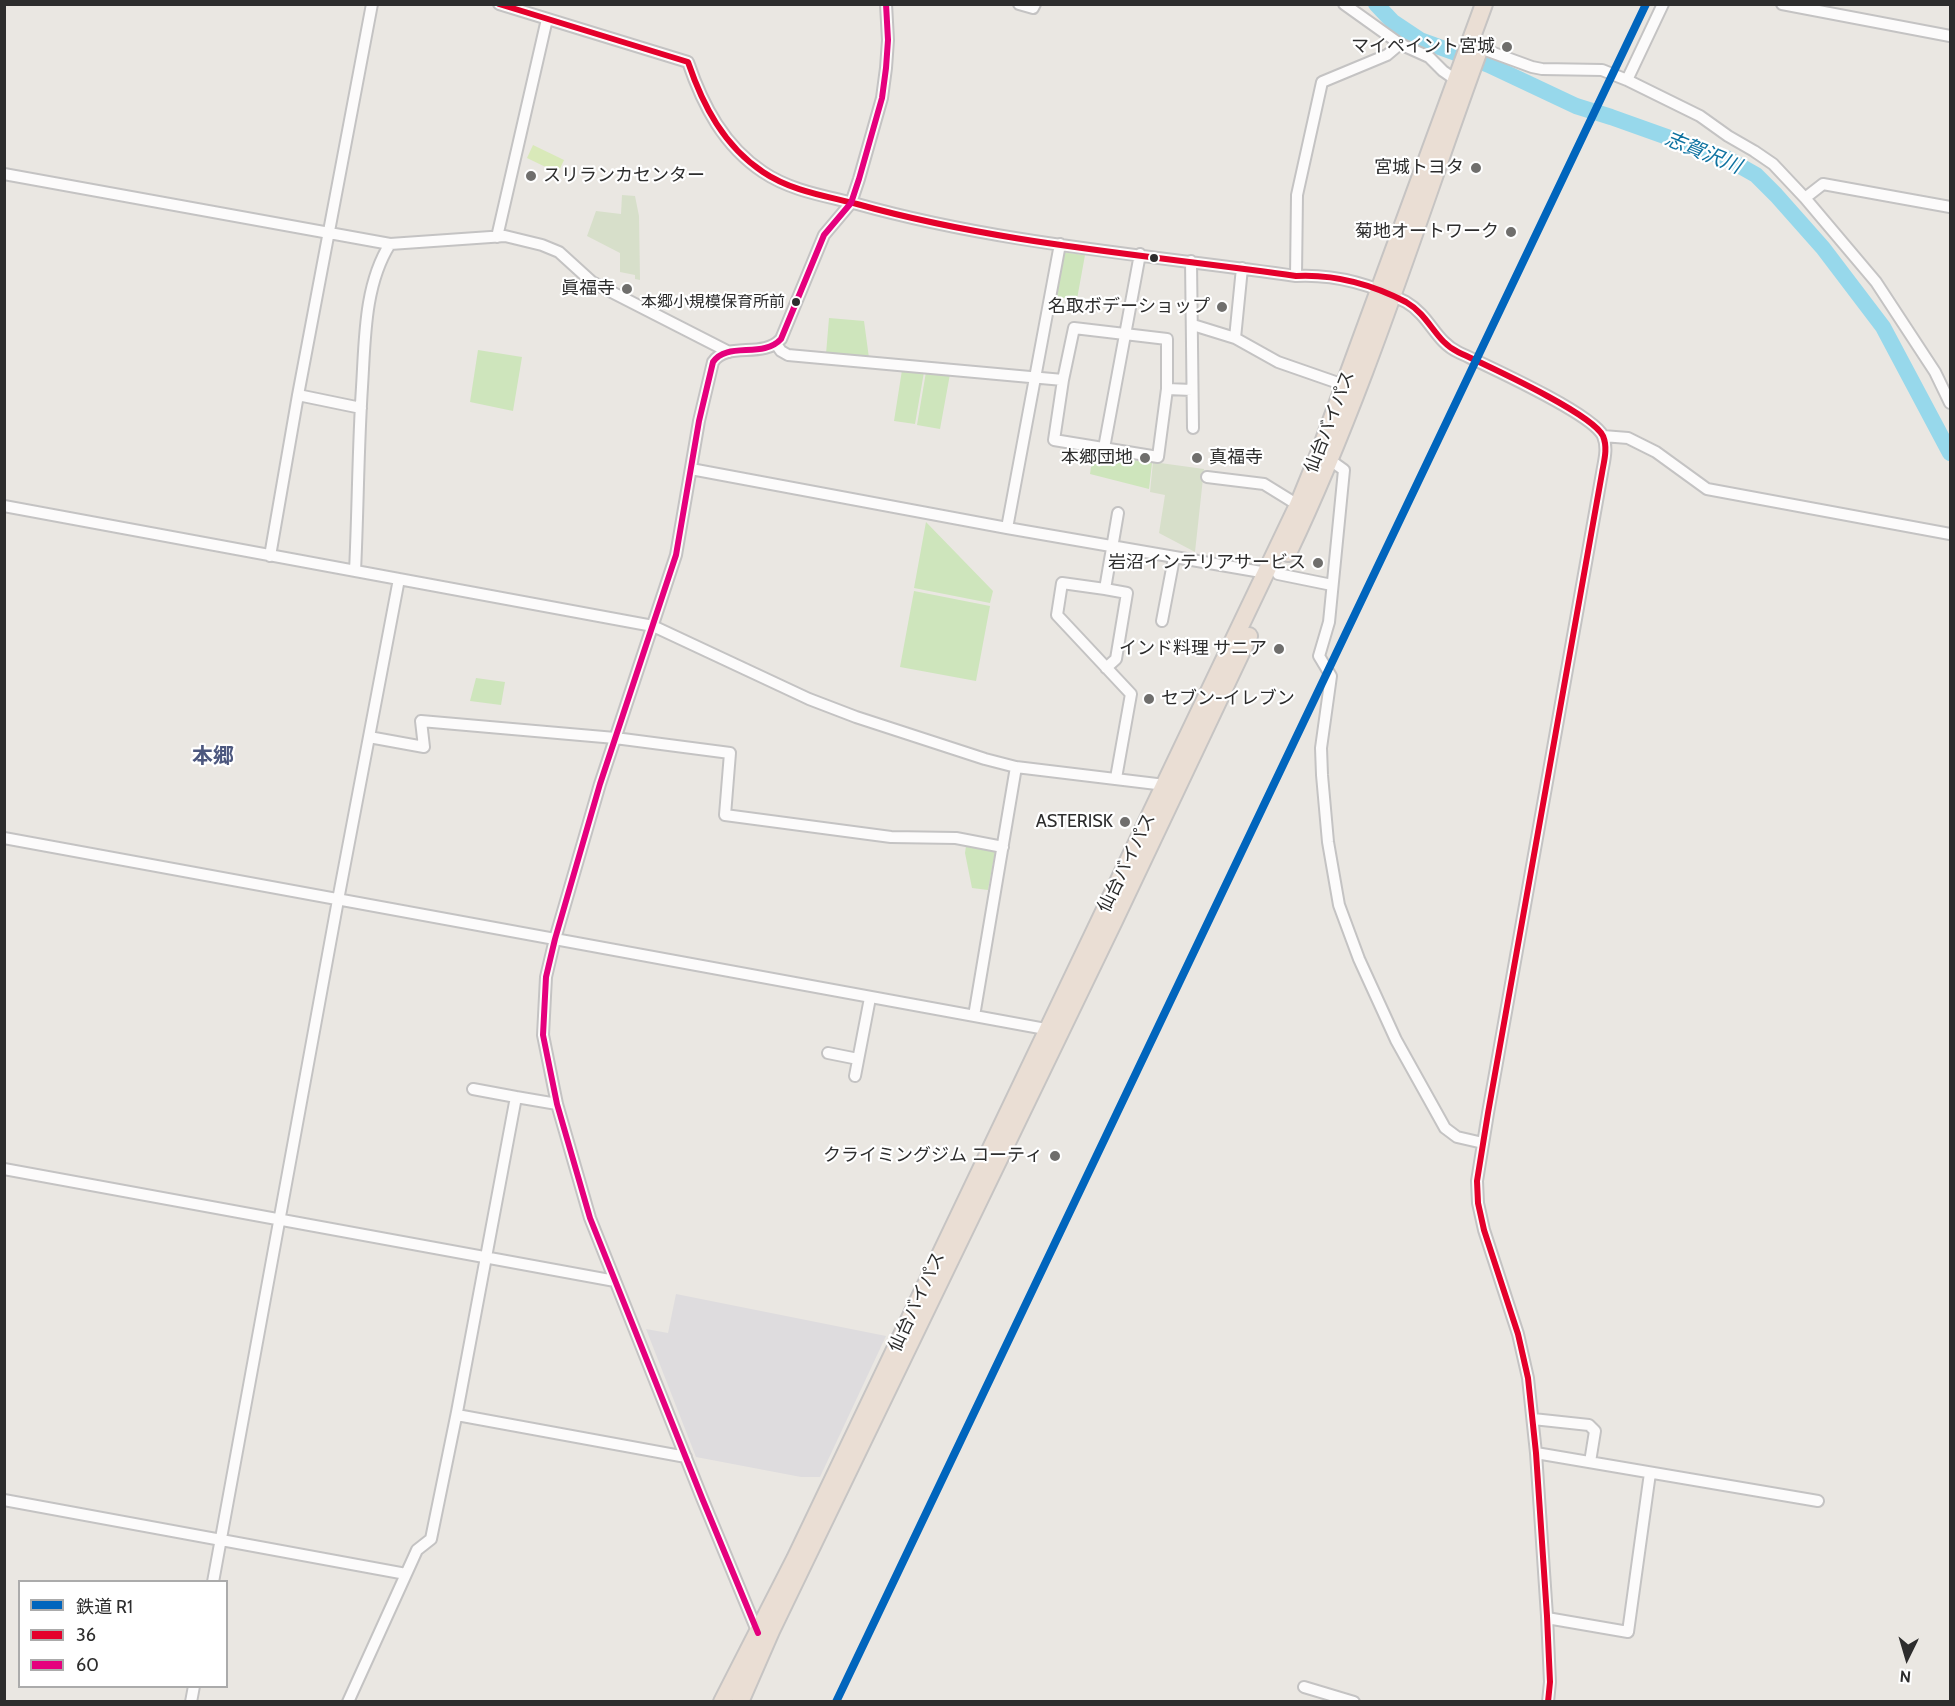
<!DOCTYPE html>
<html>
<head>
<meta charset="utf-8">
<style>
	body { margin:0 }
	#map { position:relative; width:1955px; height:1706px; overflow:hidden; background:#eae7e2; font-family:Cabin,"Noto Sans JP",sans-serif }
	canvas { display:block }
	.frame { position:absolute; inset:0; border:6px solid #2d2d2d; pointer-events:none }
	.legend { position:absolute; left:18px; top:1580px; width:210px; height:108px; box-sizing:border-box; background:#fff; border:2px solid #ababab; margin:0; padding:8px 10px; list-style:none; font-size:18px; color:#2d2d2d }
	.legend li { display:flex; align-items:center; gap:12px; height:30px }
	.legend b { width:30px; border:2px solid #ababab }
	.north { position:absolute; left:1877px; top:1628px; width:60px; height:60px; -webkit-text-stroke:4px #fff; paint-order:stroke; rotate:185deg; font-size:16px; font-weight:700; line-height:24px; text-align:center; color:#2d2d2d }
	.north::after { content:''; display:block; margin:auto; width:21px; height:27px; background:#2d2d2d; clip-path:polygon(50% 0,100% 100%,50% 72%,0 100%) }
</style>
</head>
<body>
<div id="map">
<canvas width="1955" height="1706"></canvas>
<div class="frame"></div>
<ul class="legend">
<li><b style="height:8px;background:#0065bd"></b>鉄道 R1</li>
<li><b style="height:8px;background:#e4002b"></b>36</li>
<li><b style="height:8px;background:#e5007d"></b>60</li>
</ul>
<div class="north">N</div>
</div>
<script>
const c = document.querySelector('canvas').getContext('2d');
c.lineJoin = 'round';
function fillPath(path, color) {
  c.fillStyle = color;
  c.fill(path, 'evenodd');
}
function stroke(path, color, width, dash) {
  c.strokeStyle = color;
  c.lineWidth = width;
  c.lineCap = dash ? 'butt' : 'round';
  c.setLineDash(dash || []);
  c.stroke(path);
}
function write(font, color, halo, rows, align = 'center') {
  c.font = font + ' Cabin,"Noto Sans JP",sans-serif';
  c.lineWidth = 4.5;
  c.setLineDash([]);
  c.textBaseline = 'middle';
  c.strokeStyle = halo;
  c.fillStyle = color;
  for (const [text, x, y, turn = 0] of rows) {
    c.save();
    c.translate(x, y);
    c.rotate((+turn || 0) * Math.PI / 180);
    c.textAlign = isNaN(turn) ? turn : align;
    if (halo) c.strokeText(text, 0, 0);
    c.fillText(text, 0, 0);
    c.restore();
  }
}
const industrial = new Path2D(`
	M 676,1294 L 886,1336 L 820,1477 L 801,1477 L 696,1457 L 646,1329 L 668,1333 Z`);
const green = new Path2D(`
	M 1061,252 L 1085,255 L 1077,299 L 1053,297 Z
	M 829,318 L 864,321 L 869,358 L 826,354 Z
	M 478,350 L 522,357 L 513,411 L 470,402 Z
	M 902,370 L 924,372 L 915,424 L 894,421 Z
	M 926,372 L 950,374 L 940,429 L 917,425 Z
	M 1093,453 L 1152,463 L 1149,489 L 1090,474 Z
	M 926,522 L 993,591 L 990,603 L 914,588 Z
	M 914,591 L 990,606 L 976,681 L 900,667 Z
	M 476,678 L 505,682 L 501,705 L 470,701 Z
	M 966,846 L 992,848 L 995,852 L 988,890 L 972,888 L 965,853 Z`);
const cemetery = new Path2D(`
	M 622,195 L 635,196 L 639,216 L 640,280 L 635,279 L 635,275 L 620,272 L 620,253 L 587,236 L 596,211 L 621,214 Z
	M 1153,462 L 1204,469 L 1195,552 L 1159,533 L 1165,495 L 1150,492 Z`);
const pitch = new Path2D(`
	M 533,145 L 564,160 L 558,173 L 527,158 Z`);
const river = new Path2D(`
	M 1376,4 L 1393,22 L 1420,40 L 1489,65 L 1576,106 L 1611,117 L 1726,158 L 1756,175 L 1776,195 L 1823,248 L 1883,327 L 1950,453`);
const minor = new Path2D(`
	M 499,4 L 688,62 C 703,106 724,146 763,172 C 791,191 826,196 857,204 C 1000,244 1150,255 1296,276 C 1335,274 1371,284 1406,302 C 1430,316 1435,341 1458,352 C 1485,365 1592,413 1603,436 C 1608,448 1604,461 1602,473 L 1488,1113 L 1477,1181 L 1478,1203 L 1484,1230 L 1518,1334 L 1528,1378 L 1536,1453 L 1547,1616 L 1550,1682 L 1548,1702
	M 1019,4 L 1033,8 L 1035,4
	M 1344,4 L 1400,44 L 1429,57 L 1443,71 L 1456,80
	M 1663,4 L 1627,80 L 1700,116 L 1728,136 L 1754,151 L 1773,164 L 1805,198
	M 1782,4 L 1950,36
	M 1480,48 L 1532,67 L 1542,69 L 1602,70 L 1627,80
	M 4,174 L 390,244 L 505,236 L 542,245 L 559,252 L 592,282 L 729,352
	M 1950,207 L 1823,184 L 1805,198 L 1876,282 L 1935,372 L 1950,403
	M 497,237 L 547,19
	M 1191,261 L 1193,428
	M 1296,276 L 1297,195 L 1322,82 L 1387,55 L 1400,44
	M 1193,325 L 1235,338 L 1278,362 L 1344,385
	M 1074,328 L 1167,339 L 1167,389 L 1158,457 L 1054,440 L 1063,380 Z
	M 1235,338 L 1242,268
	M 776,344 L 781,351 L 788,355 L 1063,380
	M 1167,389 L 1192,390
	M 298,395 L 361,408
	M 1603,436 L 1628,438 L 1656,452 L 1707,489 L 1950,534
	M 1104,448 L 1140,254
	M 1330,460 L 1344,470 L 1329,622 L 1319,656 L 1331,676 L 1321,748 L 1322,775 L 1328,842 L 1339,905 L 1359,959 L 1396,1040 L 1445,1128 L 1457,1137 L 1483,1143
	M 691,469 L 1007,528 L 1267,573
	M 1207,477 L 1264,484 L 1298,505
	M 4,506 L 653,626 L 809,699 L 856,717 L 985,759 L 1016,767 L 1165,785
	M 1007,528 L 1060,244
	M 270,556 L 298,395 L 372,4
	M 355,571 C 358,510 358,448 362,387 C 365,340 364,285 390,244
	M 1278,574 L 1332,585
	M 1105,589 L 1127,593 L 1116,659 L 1106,668
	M 1162,621 L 1174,558
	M 369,737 L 424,747 L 421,721 L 615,738 L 730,753 L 725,815 L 891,837 L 956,838 L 1003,847
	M 1116,778 L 1131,694 L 1057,615 L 1062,583 L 1105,589 L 1118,513
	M 4,838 L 1051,1030
	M 974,1016 L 1016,767
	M 828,1053 L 858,1059
	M 855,1076 L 870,998
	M 473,1089 L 516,1097
	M 4,1169 L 615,1281
	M 457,1415 L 686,1457
	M 1533,1419 L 1589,1425 L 1595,1431 L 1590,1462
	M 1536,1453 L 1818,1501
	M 4,1500 L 406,1574
	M 213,1582 L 338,900 L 399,579
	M 1547,1618 L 1628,1632 L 1650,1473
	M 758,1633 L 702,1498 L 590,1218 L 557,1104 L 543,1035 L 546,977 L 555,939 L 600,784 L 676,555 L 699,421 L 713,362 C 727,341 763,359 781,339 L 824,235 L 851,203 L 859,179 L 882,98 L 886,68 L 888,40 L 886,4
	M 1304,1687 L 1354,1702
	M 191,1702 L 194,1686
	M 348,1702 L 417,1550 L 431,1539 L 457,1412 L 516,1097 L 557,1104`);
const highway = new Path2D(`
	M 1288,553 C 1365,391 1417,220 1478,53
	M 722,1702 L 795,1559 L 1298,505 L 1320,451 L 1484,4
	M 740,1702 L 771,1631 L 1114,921 L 1249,636`);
const bus1 = new Path2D(`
	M 499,4 L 688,62 C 703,106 724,146 763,172 C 791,191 826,196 857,204 C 1000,244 1150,255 1296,276 C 1335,274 1371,284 1406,302 C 1430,316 1435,341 1458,352 C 1485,365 1592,413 1603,436 C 1608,448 1604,461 1602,473 L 1488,1113 L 1477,1181 L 1478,1203 L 1484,1230 L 1518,1334 L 1528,1378 L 1536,1453 L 1547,1616 L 1550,1682 L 1548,1702`);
const bus2 = new Path2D(`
	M 758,1633 L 702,1498 L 590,1218 L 557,1104 L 543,1035 L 546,977 L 555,939 L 600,784 L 676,555 L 699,421 L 713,362 C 727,341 763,359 781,339 L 824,235 L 851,203 L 859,179 L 882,98 L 886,68 L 888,40 L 886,4`);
const rail1 = new Path2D(`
	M 836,1702 L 1646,4`);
const markers = [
	[1507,47,6,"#6f6e6c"],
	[1476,168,6,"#6f6e6c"],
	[531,176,6,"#6f6e6c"],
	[1511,232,6,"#6f6e6c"],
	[1154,258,5,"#2d2d2d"],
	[627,289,6,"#6f6e6c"],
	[796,302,5,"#2d2d2d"],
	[1222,307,6,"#6f6e6c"],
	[1145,458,6,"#6f6e6c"],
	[1197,458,6,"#6f6e6c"],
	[1318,563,6,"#6f6e6c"],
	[1279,649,6,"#6f6e6c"],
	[1149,699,6,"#6f6e6c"],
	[1125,822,6,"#6f6e6c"],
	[1055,1156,6,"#6f6e6c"]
];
const busNames = [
	["本郷小規模保育所前",785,302]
];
const poiNames = [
	["マイペイント宮城",1495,47],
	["宮城トヨタ",1464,168],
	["スリランカセンター",543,176,"left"],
	["菊地オートワーク",1499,232],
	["眞福寺",615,289],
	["名取ボデーショップ",1210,307],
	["本郷団地",1133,458],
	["真福寺",1209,458,"left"],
	["岩沼インテリアサービス",1306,563],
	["インド料理 サニア",1267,649],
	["セブン-イレブン",1161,699,"left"],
	["ASTERISK",1113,822],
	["クライミングジム コーティ",1043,1156]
];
const streetNames = [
	["仙台バイパス",1330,422,-69],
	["仙台バイパス",1127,863,-64],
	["仙台バイパス",917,1302,-65]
];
const waterNames = [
	["志賀沢川",1703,153,22]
];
const quarterNames = [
	["本郷",213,757]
];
fillPath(industrial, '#dedcde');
fillPath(green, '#cee5bc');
fillPath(cemetery, '#d7dfca');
fillPath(pitch, '#d9e9b9');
stroke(river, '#97d8eb', 16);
stroke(minor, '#c4c3c3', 14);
stroke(highway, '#c6c4c3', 20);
stroke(minor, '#fcfbfb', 10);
stroke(highway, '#eaded4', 16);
stroke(bus1, '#e4002b', 6);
stroke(bus2, '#e5007d', 6);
stroke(rail1, '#0065bd', 8);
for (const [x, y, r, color] of markers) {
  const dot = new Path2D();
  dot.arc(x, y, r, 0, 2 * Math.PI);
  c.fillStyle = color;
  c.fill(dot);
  stroke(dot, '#fff', 2);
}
write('16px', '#2d2d2d', '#fff', busNames, 'right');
write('18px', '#2d2d2d', '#fff', poiNames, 'right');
write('18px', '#2d2d2d', '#fff', streetNames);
write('italic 20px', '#0d72a0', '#fff', waterNames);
write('bold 21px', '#4c577e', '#fff', quarterNames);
</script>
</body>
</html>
